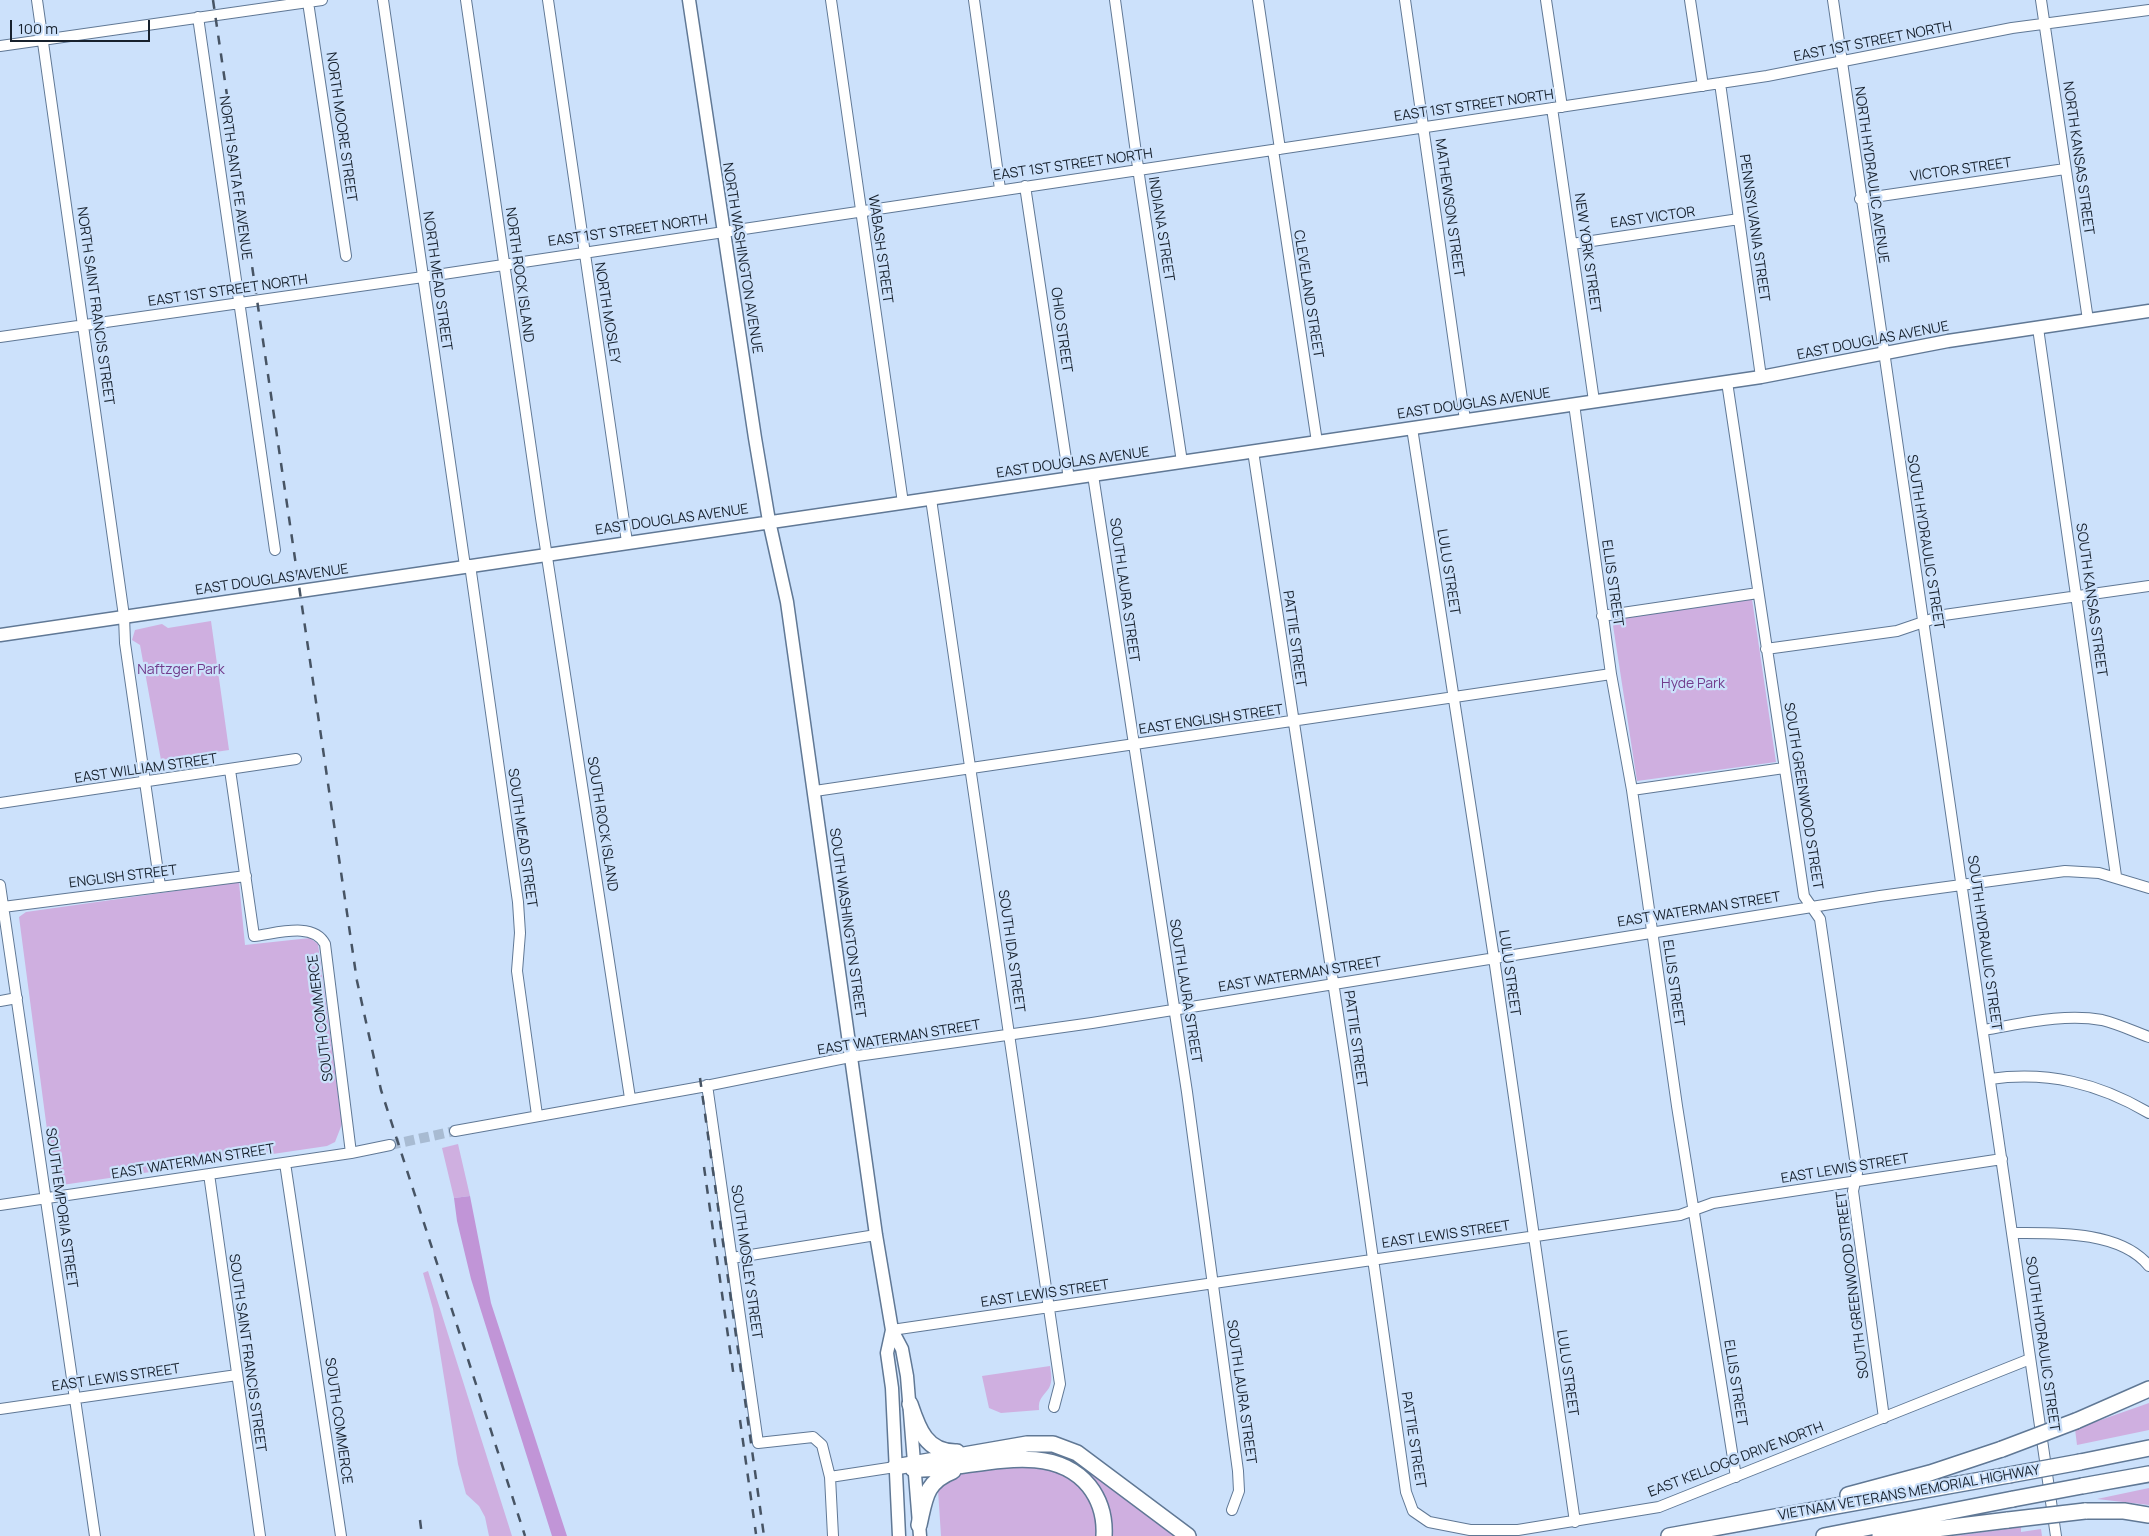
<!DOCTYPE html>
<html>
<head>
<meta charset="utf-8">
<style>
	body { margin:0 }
	#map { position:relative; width:2149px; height:1536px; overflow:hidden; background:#cce1fb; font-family:Manrope,sans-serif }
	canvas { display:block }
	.scale { position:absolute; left:10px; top:20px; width:140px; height:22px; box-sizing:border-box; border:2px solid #17212d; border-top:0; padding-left:6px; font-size:15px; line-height:18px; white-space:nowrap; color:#17212d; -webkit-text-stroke:4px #cce1fb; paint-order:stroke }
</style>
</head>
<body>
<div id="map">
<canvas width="2149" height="1536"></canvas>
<div class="scale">100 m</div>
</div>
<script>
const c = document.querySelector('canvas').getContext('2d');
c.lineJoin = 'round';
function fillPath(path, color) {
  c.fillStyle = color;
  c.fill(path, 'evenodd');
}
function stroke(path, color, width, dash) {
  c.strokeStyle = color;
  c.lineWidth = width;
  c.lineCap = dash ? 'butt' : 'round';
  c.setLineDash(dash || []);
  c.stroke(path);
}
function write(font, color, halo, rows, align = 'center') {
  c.font = font + ' Manrope,sans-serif';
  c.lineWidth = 4.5;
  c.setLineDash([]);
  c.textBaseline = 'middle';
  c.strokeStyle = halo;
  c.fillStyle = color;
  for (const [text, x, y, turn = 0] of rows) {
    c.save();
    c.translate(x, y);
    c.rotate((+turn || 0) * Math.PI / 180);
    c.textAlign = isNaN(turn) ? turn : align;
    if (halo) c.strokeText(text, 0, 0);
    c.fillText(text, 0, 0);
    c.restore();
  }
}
const green = new Path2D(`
	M 1752,599 L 1776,762 L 1637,781 L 1612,619 Z
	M 211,621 L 229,750 L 161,760 L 140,645 L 132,640 L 135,630 L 162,624 L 168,628 Z
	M 239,882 L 245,945 L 310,938 L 318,944 L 342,1124 L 335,1142 L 327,1146 L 62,1185 L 54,1183 L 19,917 L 26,912 Z
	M 458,1144 L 470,1196 L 454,1198 L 442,1148 Z
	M 428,1271 L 512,1536 L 489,1536 L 485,1517 L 479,1506 L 466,1494 L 458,1464 L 433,1309 L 423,1273 Z
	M 1050,1366 C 1051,1373 1053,1381 1049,1388 C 1043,1397 1038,1398 1039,1410 L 1001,1413 L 989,1408 L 982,1376 Z
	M 2149,1403 L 2149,1430 L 2077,1445 L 2075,1429 Z
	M 1042,1448 L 1067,1453 L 1177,1536 L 1108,1536 L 1095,1488 L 1022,1453 L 1022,1450 Z
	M 1033,1463 C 1060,1468 1086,1483 1096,1509 C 1099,1517 1099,1528 1100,1536 L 941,1536 L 938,1490 L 951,1474 Z
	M 2149,1488 L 2149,1505 L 2097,1499 Z
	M 2021,1527 L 2021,1532 L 2041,1529 L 2042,1536 L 1954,1536 Z`);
const forest = new Path2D(`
	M 470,1196 L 491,1303 L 567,1536 L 552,1536 L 471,1279 L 457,1221 L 454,1198 Z`);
const minorTunnel = new Path2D(`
	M 390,1145 L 455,1131`);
const minor = new Path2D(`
	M 37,0 L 124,616 L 125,643 L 160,886
	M 383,0 L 465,566
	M 466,0 L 541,518 L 630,1098
	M 548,0 L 627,542
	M 831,0 L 903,503
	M 974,0 L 1000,189
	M 1115,0 L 1140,182 L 1182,462
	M 1258,0 L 1280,149
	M 1405,0 L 1465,420
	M 1546,0 L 1562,107
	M 1690,0 L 1703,86
	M 1833,0 L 2056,1536
	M 2041,0 L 2088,320
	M 308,2 L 346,256
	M 198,17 L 275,550
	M 0,46 L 322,0
	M 1720,83 L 1761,377
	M 1552,108 L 1594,401
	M 1273,150 L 1317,442
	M 1025,186 L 1069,479
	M 1860,199 L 2065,169
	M 1572,244 L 1739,219
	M 2038,328 L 2116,876
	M 0,337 L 423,277 L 1767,76 L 2012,28 L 2149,10
	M 1727,382 L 1804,896 L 1820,919 L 1857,1173 L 1853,1191 L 1884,1418
	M 1574,404 L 1611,674 L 1632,790 L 1677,1106 L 1736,1477
	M 1412,428 L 1494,958 L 1575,1522
	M 1253,451 L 1346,1068 L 1406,1492 L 1413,1511 L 1429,1522 L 1470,1530 L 1518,1530 L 1659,1507 L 2030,1359
	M 1093,475 L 1187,1092 L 1238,1471 L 1239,1491 L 1232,1510
	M 931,499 L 1060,1384 L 1054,1407
	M 470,565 L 518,902 L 520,933 L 517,971 L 537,1115
	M 1602,616 L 1758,593
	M 1766,649 L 1897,631 L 1944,615 L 2149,586
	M 230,770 L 254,936 C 275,934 313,921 325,944 L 351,1153
	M 1632,790 L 1784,768
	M 815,791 L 1611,674
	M 0,803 L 296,759
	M 0,885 L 95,1536
	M 3,907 L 246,876
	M 0,1001 L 17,998
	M 1983,1030 C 2021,1024 2063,1013 2102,1020 C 2118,1024 2133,1031 2149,1037
	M 1990,1079 C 2048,1071 2098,1083 2149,1113
	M 707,1085 L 758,1443 L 813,1437 L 822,1445 L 830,1477 L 833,1536
	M 455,1131 L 701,1087 L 850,1057 L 1092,1023 L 1880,896 L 2065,871 L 2099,873 L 2149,888
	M 285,1163 L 341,1536
	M 209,1174 L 260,1536
	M 0,1205 L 351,1153 L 390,1145
	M 2012,1233 C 2053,1233 2120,1230 2149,1266
	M 732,1258 L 876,1235
	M 892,1330 L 1680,1215 L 1713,1203 L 2002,1159
	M 0,1409 L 237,1375
	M 830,1477 L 895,1467`);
const major = new Path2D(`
	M 689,0 L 755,438 L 769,521 L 787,602 L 876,1235 L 892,1330 L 902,1349 L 907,1376 L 920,1536
	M 0,635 L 1761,377 L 1948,341 L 2149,311
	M 892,1330 L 887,1353 L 892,1388 L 899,1536`);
const highway = new Path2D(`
	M 910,1404 C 918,1428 926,1453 957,1452
	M 2076,1421 L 2149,1389
	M 2080,1462 L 2149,1448
	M 895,1467 L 1027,1444 L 1053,1444 L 1077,1453 L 1188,1536
	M 913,1469 C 969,1472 1048,1436 1089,1486 C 1100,1500 1105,1518 1104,1536
	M 2082,1486 L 2149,1474
	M 1848,1495 L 1930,1473 L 2002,1449
	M 2085,1511 L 2124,1511 L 2149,1515
	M 919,1525 C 925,1499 925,1482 953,1471
	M 1669,1536 L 2009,1475
	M 1824,1536 L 2013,1499
	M 1880,1536 L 2008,1520`);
const rail = new Path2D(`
	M 213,0 L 357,981 L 381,1090 L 525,1536
	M 700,1078 L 764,1536
	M 704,1167 L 734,1378
	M 740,1420 L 756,1534
	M 420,1520 L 422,1536`);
const highwayBridge = new Path2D(`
	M 2002,1449 L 2076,1421
	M 2009,1475 L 2080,1462
	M 2013,1499 L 2082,1486
	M 2008,1520 L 2085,1511`);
const streetNames = [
	["EAST 1ST STREET NORTH",1873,42,-11],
	["EAST 1ST STREET NORTH",1474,106,-8],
	["NORTH MOORE STREET",341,127,82],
	["NORTH KANSAS STREET",2078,158,82],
	["EAST 1ST STREET NORTH",1073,165,-8],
	["VICTOR STREET",1961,170,-8],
	["NORTH HYDRAULIC AVENUE",1871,175,82],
	["NORTH SANTA FE AVENUE",235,178,82],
	["MATHEWSON STREET",1449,208,82],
	["EAST VICTOR",1653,218,-8],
	["PENNSYLVANIA STREET",1754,228,82],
	["INDIANA STREET",1161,229,81],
	["EAST 1ST STREET NORTH",628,231,-8],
	["WABASH STREET",880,249,82],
	["NEW YORK STREET",1587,253,82],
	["NORTH WASHINGTON AVENUE",742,258,81],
	["NORTH ROCK ISLAND",519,275,82],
	["NORTH MEAD STREET",437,281,82],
	["EAST 1ST STREET NORTH",228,291,-8],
	["CLEVELAND STREET",1308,294,81],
	["NORTH SAINT FRANCIS STREET",95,306,82],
	["NORTH MOSLEY",607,313,81],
	["OHIO STREET",1061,330,82],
	["EAST DOUGLAS AVENUE",1873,341,-11],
	["EAST DOUGLAS AVENUE",1474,404,-8],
	["EAST DOUGLAS AVENUE",1073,463,-8],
	["EAST DOUGLAS AVENUE",672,520,-8],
	["SOUTH HYDRAULIC STREET",1925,542,81],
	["LULU STREET",1448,572,81],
	["EAST DOUGLAS AVENUE",272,580,-8],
	["ELLIS STREET",1612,583,82],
	["SOUTH LAURA STREET",1124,590,82],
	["SOUTH KANSAS STREET",2091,600,82],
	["PATTIE STREET",1294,639,82],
	["EAST ENGLISH STREET",1211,720,-8],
	["EAST WILLIAM STREET",146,769,-8],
	["SOUTH GREENWOOD STREET",1803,796,81],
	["SOUTH ROCK ISLAND",602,824,81],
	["SOUTH MEAD STREET",522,838,82],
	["ENGLISH STREET",123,877,-7],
	["EAST WATERMAN STREET",1699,910,-9],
	["SOUTH WASHINGTON STREET",847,923,82],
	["SOUTH HYDRAULIC STREET",1984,943,82],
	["SOUTH IDA STREET",1011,951,82],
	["LULU STREET",1509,973,82],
	["EAST WATERMAN STREET",1300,975,-9],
	["ELLIS STREET",1673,983,82],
	["SOUTH LAURA STREET",1185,991,81],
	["SOUTH COMMERCE",321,1018,-97],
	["EAST WATERMAN STREET",899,1038,-9],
	["PATTIE STREET",1355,1039,82],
	["EAST WATERMAN STREET",193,1162,-9],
	["EAST LEWIS STREET",1845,1169,-9],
	["SOUTH EMPORIA STREET",61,1208,82],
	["EAST LEWIS STREET",1446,1235,-8],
	["SOUTH MOSLEY STREET",746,1262,82],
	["SOUTH GREENWOOD STREET",1853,1285,-97],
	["EAST LEWIS STREET",1045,1294,-8],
	["SOUTH HYDRAULIC STREET",2042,1344,82],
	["SOUTH SAINT FRANCIS STREET",247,1353,82],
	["LULU STREET",1567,1373,82],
	["EAST LEWIS STREET",116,1378,-8],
	["ELLIS STREET",1735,1383,81],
	["SOUTH LAURA STREET",1241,1392,82],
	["SOUTH COMMERCE",338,1421,82],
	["PATTIE STREET",1413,1440,81],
	["EAST KELLOGG DRIVE NORTH",1736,1460,-21],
	["VIETNAM VETERANS MEMORIAL HIGHWAY",1909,1493,-10]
];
const parkNames = [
	["Naftzger Park",181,670],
	["Hyde Park",1693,684]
];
fillPath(green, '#cfafe0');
fillPath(forest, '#c195d7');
stroke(minorTunnel, '#a8bbd2', 10, [10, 5]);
stroke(minor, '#607895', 12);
stroke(major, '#607895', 15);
stroke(highway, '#607895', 18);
stroke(minor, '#fff', 10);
stroke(major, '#fff', 12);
stroke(highway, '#fff', 15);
stroke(rail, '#475464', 2.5, [9, 9]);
stroke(highwayBridge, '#607895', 18, []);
stroke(highwayBridge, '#fff', 15);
write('14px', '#17212d', '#cce1fb', streetNames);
write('14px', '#723c8c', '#cce1fb', parkNames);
</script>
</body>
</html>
